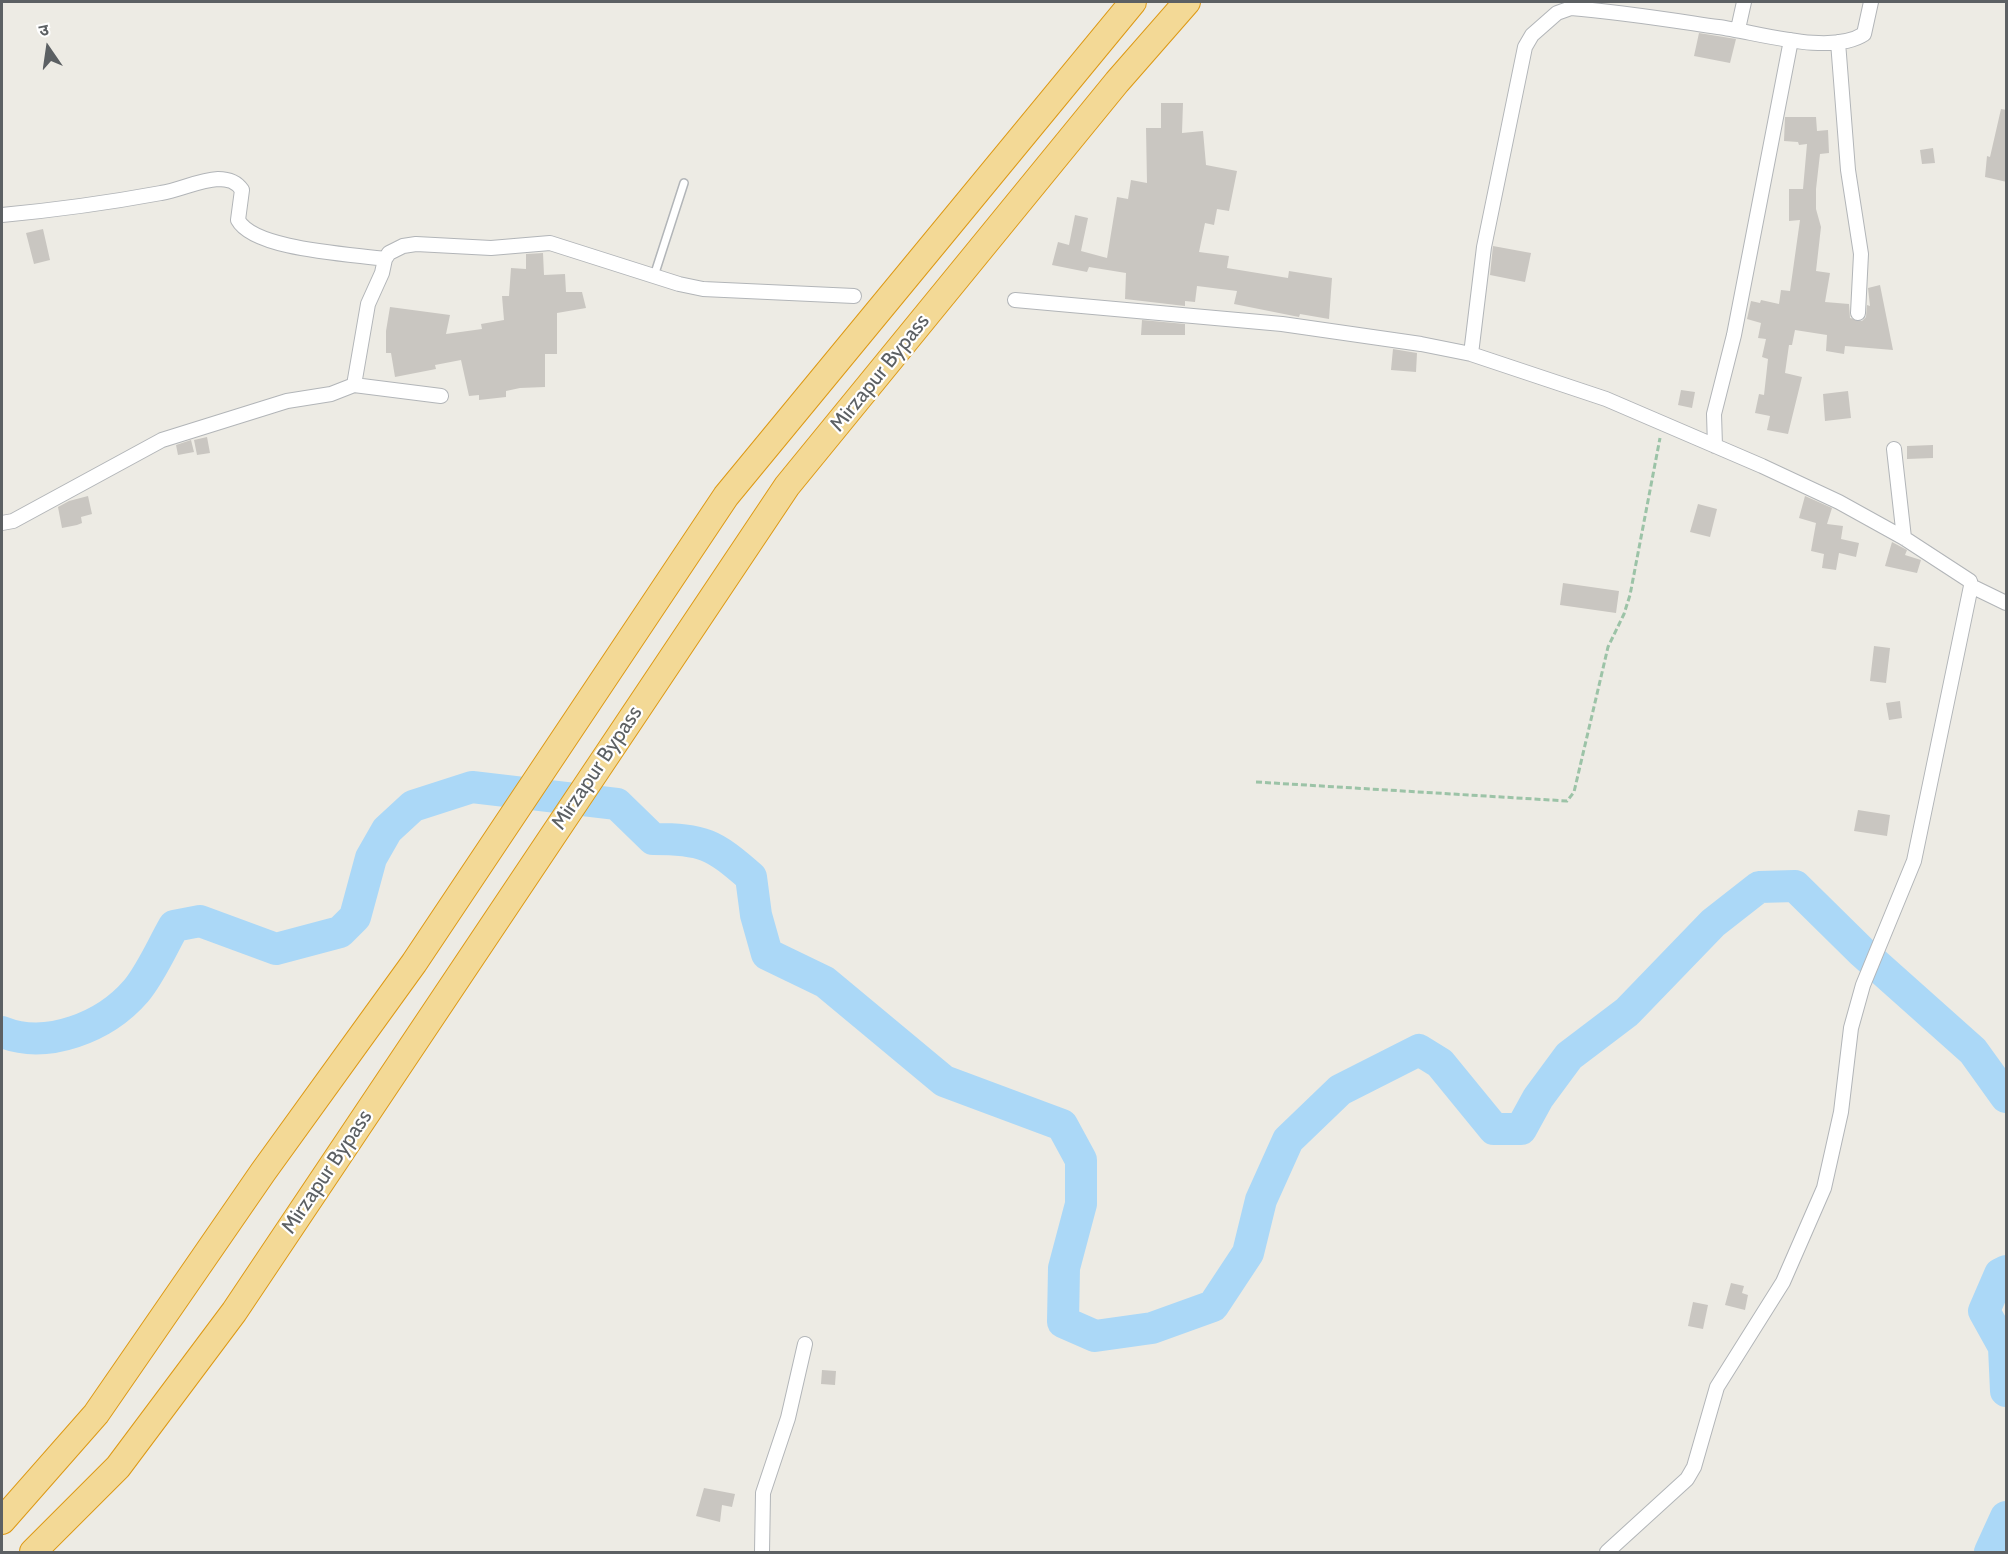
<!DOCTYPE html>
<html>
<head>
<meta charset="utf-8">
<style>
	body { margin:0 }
	#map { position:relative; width:2008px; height:1554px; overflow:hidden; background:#edebe4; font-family:Cabin,"Noto Sans Devanagari",sans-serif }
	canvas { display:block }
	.frame { position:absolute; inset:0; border:3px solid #5c6063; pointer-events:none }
	.north { position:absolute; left:18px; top:18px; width:60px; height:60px; -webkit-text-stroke:4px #fff; paint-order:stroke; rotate:347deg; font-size:16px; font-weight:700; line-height:24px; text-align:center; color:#5c6063 }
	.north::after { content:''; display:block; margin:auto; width:21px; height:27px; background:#5c6063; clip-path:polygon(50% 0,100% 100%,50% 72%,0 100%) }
</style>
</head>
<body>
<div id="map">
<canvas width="2008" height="1554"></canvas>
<div class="frame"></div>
<div class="north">उ</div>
</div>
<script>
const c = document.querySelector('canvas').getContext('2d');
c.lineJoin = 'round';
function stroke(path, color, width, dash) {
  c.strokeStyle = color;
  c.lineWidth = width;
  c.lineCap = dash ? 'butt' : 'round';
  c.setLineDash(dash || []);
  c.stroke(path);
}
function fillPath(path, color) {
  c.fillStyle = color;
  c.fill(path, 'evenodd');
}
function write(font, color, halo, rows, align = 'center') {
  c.font = font + ' Cabin,sans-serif';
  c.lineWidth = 4.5;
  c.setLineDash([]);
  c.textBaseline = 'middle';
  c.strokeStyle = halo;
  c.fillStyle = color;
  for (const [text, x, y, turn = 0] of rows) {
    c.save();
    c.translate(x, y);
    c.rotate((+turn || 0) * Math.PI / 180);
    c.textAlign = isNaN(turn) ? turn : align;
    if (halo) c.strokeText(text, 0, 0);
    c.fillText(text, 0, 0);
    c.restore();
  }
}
const river = new Path2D(`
	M 2,1032 C 47,1050 105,1027 136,991 C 151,973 162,947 174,926 L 200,921 L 276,949 L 340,932 L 355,917 L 371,858 L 387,830 L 413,806 L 472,787 L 617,804 L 653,839 C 704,839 713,844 751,877 L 756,915 L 767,954 L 825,982 L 944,1081 L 1062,1125 L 1081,1160 L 1081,1204 L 1064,1268 L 1063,1322 L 1095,1336 L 1152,1328 L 1213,1306 L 1248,1253 L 1261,1200 L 1288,1140 L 1340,1090 L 1419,1050 L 1440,1063 L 1494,1129 L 1521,1129 L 1538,1098 L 1569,1056 L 1627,1012 L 1713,923 L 1759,887 L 1795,886 L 1862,952 L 1973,1051 L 2006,1097
	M 2006,1271 L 2000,1274 L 1984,1311 L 2004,1347 L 2006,1391
	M 1990,1552 L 2006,1517`);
const building = new Path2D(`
	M 1699,33 L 1736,39 L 1730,63 L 1694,56 Z
	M 1161,103 L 1183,103 L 1182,133 L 1203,131 L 1206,165 L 1237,171 L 1229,211 L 1217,209 L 1214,225 L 1205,223 L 1199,252 L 1229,256 L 1227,268 L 1288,278 L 1289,271 L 1332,278 L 1329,319 L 1300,314 L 1299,317 L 1234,304 L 1237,291 L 1197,286 L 1195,302 L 1185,301 L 1185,306 L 1125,299 L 1126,273 L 1089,267 L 1087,272 L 1052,265 L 1058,242 L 1069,245 L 1075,215 L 1088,218 L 1081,251 L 1107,258 L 1117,197 L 1128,199 L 1131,180 L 1147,183 L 1146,128 L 1161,128 Z
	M 2001,109 L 2007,110 L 2007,182 L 1985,177 L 1987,156 L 1990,157 Z
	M 1785,117 L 1816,117 L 1817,131 L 1828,130 L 1829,153 L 1820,154 L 1816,189 L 1816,209 L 1821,227 L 1816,271 L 1830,273 L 1825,302 L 1849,304 L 1850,318 L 1862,321 L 1866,317 L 1867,305 L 1870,306 L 1868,288 L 1880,285 L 1893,350 L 1845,346 L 1844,354 L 1826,351 L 1827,335 L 1795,330 L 1792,345 L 1789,345 L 1785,373 L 1802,377 L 1788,434 L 1767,430 L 1770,416 L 1755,413 L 1759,394 L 1764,395 L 1768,359 L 1762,357 L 1766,339 L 1758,338 L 1761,323 L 1747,319 L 1751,301 L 1760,303 L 1761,300 L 1779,304 L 1781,290 L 1790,291 L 1800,220 L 1789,221 L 1789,189 L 1803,189 L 1807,144 L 1799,145 L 1798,142 L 1784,141 Z
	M 1933,148 L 1935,163 L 1922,164 L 1920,150 Z
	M 43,229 L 50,260 L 34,264 L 26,233 Z
	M 1493,246 L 1531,253 L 1525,282 L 1490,275 Z
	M 543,253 L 544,275 L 565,274 L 566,292 L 582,292 L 586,308 L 557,313 L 557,354 L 545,354 L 545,387 L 520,388 L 506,391 L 506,397 L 479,400 L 479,395 L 469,396 L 461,360 L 435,365 L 436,369 L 395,377 L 391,353 L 386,353 L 386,331 L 390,307 L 450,315 L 446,334 L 482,329 L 481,324 L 504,320 L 502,296 L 509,296 L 511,268 L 526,269 L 526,254 Z
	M 1142,320 L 1185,324 L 1185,335 L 1141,335 Z
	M 1393,349 L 1417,353 L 1416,372 L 1391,370 Z
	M 1681,390 L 1695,392 L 1692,408 L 1678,405 Z
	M 1848,391 L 1851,418 L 1825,421 L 1823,394 Z
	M 207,437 L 210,453 L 197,455 L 194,440 Z
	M 191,440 L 194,452 L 178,455 L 176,445 Z
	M 1933,445 L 1933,458 L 1907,459 L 1907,446 Z
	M 88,496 L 92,514 L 81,517 L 82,523 L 77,525 L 62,528 L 58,507 L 69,501 Z
	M 1805,496 L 1832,508 L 1827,524 L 1843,526 L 1841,539 L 1859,543 L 1856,557 L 1839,553 L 1836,570 L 1822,568 L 1824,554 L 1811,551 L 1816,523 L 1799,518 Z
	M 1698,504 L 1717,509 L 1710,537 L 1690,532 Z
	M 1892,542 L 1907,550 L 1905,555 L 1921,560 L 1917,573 L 1885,566 Z
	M 1563,583 L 1619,591 L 1616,613 L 1560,605 Z
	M 1874,646 L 1890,648 L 1886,683 L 1870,681 Z
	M 1900,701 L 1902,718 L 1889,720 L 1886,703 Z
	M 1858,810 L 1890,815 L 1887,836 L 1854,831 Z
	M 1731,1283 L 1744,1286 L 1742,1293 L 1748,1295 L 1745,1310 L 1725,1305 Z
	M 1693,1302 L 1708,1305 L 1703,1329 L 1688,1326 Z
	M 822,1370 L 836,1371 L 835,1385 L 821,1384 Z
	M 704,1488 L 735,1494 L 732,1507 L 722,1505 L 720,1522 L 696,1516 Z`);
const path = new Path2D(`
	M 1256,782 L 1567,801 L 1574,792 L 1608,647 L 1624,614 L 1630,595 L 1660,438`);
const lane = new Path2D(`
	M 654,276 L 684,183`);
const street = new Path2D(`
	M 1738,29 L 1744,2
	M 1838,42 L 1848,170 L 1861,254 L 1858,313
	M 2,215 C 55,210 107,203 161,193 C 180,190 199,180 218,179 C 228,179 236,181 242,190 L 238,220 C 254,250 352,254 385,259
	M 1015,300 L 1282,324 L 1421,344 L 1471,354 L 1606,399 L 1762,466 L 1839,502 L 1904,538 L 1970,581 L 1971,586 L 2006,603
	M 1471,354 L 1484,247 L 1525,47 L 1532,35 L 1557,13 L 1571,8 C 1621,12 1670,20 1718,27 C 1757,32 1830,56 1864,34 L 1871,2
	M 354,385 L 368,304 L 382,273 L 385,259 L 389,253 L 403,246 L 416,244 L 491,248 L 550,243 L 679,284 L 703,289 L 854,296
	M 1715,446 L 1714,414 L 1734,335 L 1791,40
	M 1894,449 L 1904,538
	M 2,523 L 13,521 L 162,440 L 287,401 L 331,394 L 354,385 L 441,396
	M 762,1552 L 763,1493 L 788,1418 L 805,1344
	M 1607,1552 L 1687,1479 L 1694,1467 L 1717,1387 L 1783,1282 L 1824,1188 L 1841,1112 L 1851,1028 L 1863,985 L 1914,861 L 1971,586`);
const highway = new Path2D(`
	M 2,1521 L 96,1414 L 263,1172 L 414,963 L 726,496 L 1133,2
	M 33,1552 L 118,1467 L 234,1312 L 787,486 L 1117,82 L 1187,2`);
const streetNames = [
	["Mirzapur Bypass",880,373,-51],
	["Mirzapur Bypass",597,768,-56],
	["Mirzapur Bypass",327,1172,-56]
];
stroke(river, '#abd8f7', 32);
fillPath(building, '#c9c6c1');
stroke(lane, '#b2b5b8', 10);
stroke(street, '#b2b5b8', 16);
stroke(highway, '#dd9915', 28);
stroke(path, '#9cc3a7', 3, [6, 3]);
stroke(lane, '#fff', 7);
stroke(street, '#fff', 14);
stroke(highway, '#f3d996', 26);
write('21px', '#5c6063', '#fff', streetNames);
</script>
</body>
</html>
